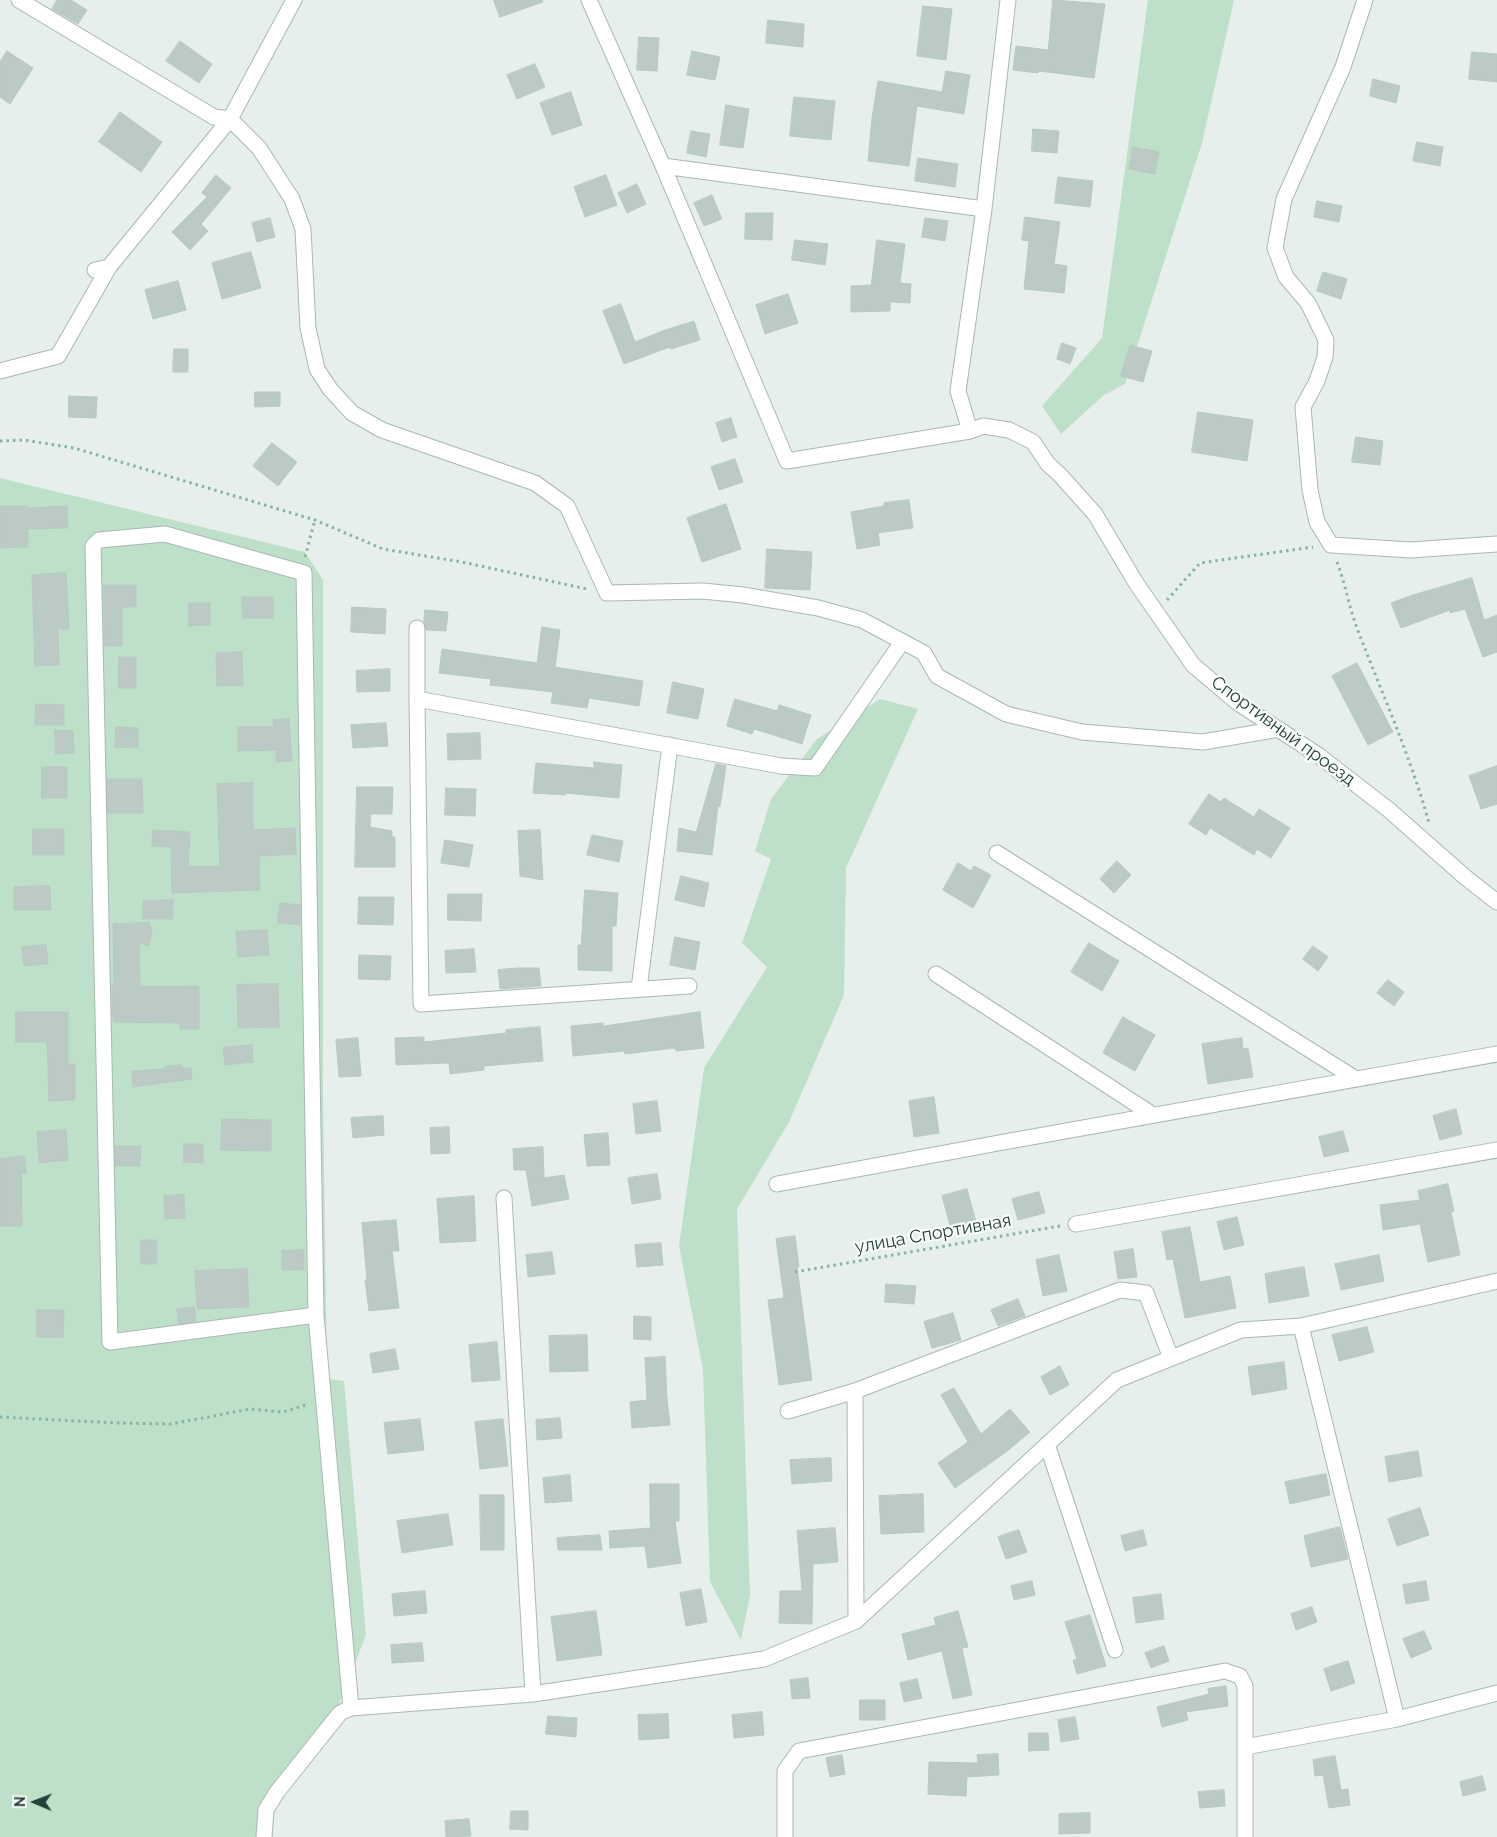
<!DOCTYPE html>
<html>
<head>
<meta charset="utf-8">
<style>
	body { margin:0 }
	#map { position:relative; width:1497px; height:1837px; overflow:hidden; background:#e6efeb; font-family:Raleway,sans-serif }
	canvas { display:block }
	.north { position:absolute; left:10px; top:1777px; width:50px; height:50px; -webkit-text-stroke:4px #f7fbf9; paint-order:stroke; rotate:271deg; font-size:14px; font-weight:700; line-height:20px; text-align:center; color:#24423a }
	.north::after { content:''; display:block; margin:auto; width:18px; height:22px; background:#24423a; clip-path:polygon(50% 0,100% 100%,50% 72%,0 100%) }
</style>
</head>
<body>
<div id="map">
<canvas width="1497" height="1837"></canvas>
<div class="north">N</div>
</div>
<script>
const c = document.querySelector('canvas').getContext('2d');
c.lineJoin = 'round';
function fillPath(path, color) {
  c.fillStyle = color;
  c.fill(path, 'evenodd');
}
function stroke(path, color, width, dash) {
  c.strokeStyle = color;
  c.lineWidth = width;
  c.lineCap = dash ? 'butt' : 'round';
  c.setLineDash(dash || []);
  c.stroke(path);
}
function write(font, color, halo, rows, align = 'center') {
  c.font = font + ' Raleway,sans-serif';
  c.lineWidth = 4.5;
  c.setLineDash([]);
  c.textBaseline = 'middle';
  c.strokeStyle = halo;
  c.fillStyle = color;
  for (const [text, x, y, turn = 0] of rows) {
    c.save();
    c.translate(x, y);
    c.rotate((+turn || 0) * Math.PI / 180);
    c.textAlign = isNaN(turn) ? turn : align;
    if (halo) c.strokeText(text, 0, 0);
    c.fillText(text, 0, 0);
    c.restore();
  }
}
const green = new Path2D(`
	M 1148,0 L 1234,0 L 1202,143 L 1125,384 L 1104,395 L 1061,434 L 1042,406 L 1102,338 Z
	M 0,478 L 305,552 L 323,580 L 323,1094 L 327,1379 L 344,1381 L 366,1635 L 337,1710 L 276,1795 L 272,1837 L 0,1837 Z
	M 880,699 L 918,709 L 846,868 L 844,995 L 789,1122 L 737,1209 L 750,1595 L 741,1640 L 710,1582 L 703,1370 L 679,1246 L 704,1068 L 767,967 L 742,943 L 771,859 L 755,851 L 771,799 L 817,739 Z`);
const building = new Path2D(`
	M 57,0 L 71,0 L 87,10 L 78,24 L 52,9 Z
	M 494,0 L 542,0 L 543,2 L 500,17 Z
	M 1053,0 L 1105,4 L 1094,78 L 1039,71 L 1038,73 L 1013,70 L 1016,46 L 1048,50 Z
	M 923,6 L 952,9 L 946,60 L 917,56 Z
	M 768,20 L 804,24 L 803,47 L 766,43 Z
	M 639,37 L 659,38 L 657,71 L 637,70 Z
	M 180,41 L 212,64 L 199,83 L 166,61 Z
	M 7,51 L 33,68 L 10,104 L 0,97 L 0,62 Z
	M 692,51 L 720,57 L 715,80 L 687,75 Z
	M 1472,52 L 1497,54 L 1497,82 L 1469,79 Z
	M 535,64 L 545,87 L 517,99 L 507,75 Z
	M 946,71 L 970,75 L 964,114 L 917,106 L 909,166 L 868,161 L 872,118 L 878,81 L 942,92 Z
	M 1373,79 L 1400,86 L 1396,103 L 1370,96 Z
	M 571,92 L 582,125 L 552,135 L 540,103 Z
	M 794,97 L 835,101 L 831,140 L 790,136 Z
	M 726,105 L 749,109 L 743,148 L 720,145 Z
	M 120,112 L 162,142 L 141,172 L 99,142 Z
	M 1033,129 L 1059,131 L 1057,153 L 1032,151 Z
	M 691,131 L 710,134 L 706,157 L 687,153 Z
	M 1417,142 L 1443,147 L 1440,166 L 1413,161 Z
	M 1133,147 L 1159,152 L 1155,174 L 1129,169 Z
	M 918,158 L 958,164 L 955,187 L 915,181 Z
	M 216,175 L 231,188 L 201,224 L 208,231 L 190,250 L 172,232 L 207,197 L 202,193 Z
	M 606,175 L 617,205 L 585,217 L 574,187 Z
	M 1058,177 L 1093,181 L 1090,207 L 1055,203 Z
	M 637,184 L 646,204 L 627,213 L 618,193 Z
	M 712,195 L 722,219 L 704,226 L 694,203 Z
	M 1317,201 L 1342,206 L 1339,222 L 1314,217 Z
	M 746,213 L 773,213 L 772,240 L 745,239 Z
	M 1025,217 L 1060,222 L 1054,264 L 1067,266 L 1064,293 L 1024,289 L 1029,241 L 1022,240 Z
	M 270,218 L 275,237 L 257,242 L 252,223 Z
	M 925,218 L 948,221 L 945,241 L 922,237 Z
	M 795,240 L 828,244 L 825,265 L 792,260 Z
	M 877,240 L 905,244 L 900,283 L 911,284 L 910,303 L 890,302 L 890,311 L 851,312 L 851,286 L 871,285 Z
	M 251,252 L 261,288 L 222,299 L 212,263 Z
	M 1323,272 L 1347,279 L 1341,299 L 1317,291 Z
	M 178,281 L 186,310 L 153,319 L 145,290 Z
	M 788,294 L 798,323 L 765,334 L 756,305 Z
	M 621,304 L 635,342 L 665,330 L 694,321 L 700,340 L 671,349 L 670,347 L 624,364 L 603,311 Z
	M 1062,343 L 1076,348 L 1070,364 L 1057,359 Z
	M 1130,345 L 1152,351 L 1143,382 L 1121,376 Z
	M 174,349 L 188,349 L 188,372 L 173,372 Z
	M 255,392 L 280,392 L 280,406 L 255,407 Z
	M 69,396 L 97,397 L 96,418 L 69,417 Z
	M 1198,412 L 1253,420 L 1247,461 L 1192,452 Z
	M 731,418 L 737,437 L 722,442 L 716,423 Z
	M 1356,437 L 1383,441 L 1380,465 L 1352,462 Z
	M 272,443 L 297,462 L 278,486 L 253,466 Z
	M 735,459 L 743,482 L 719,490 L 711,467 Z
	M 909,500 L 913,528 L 878,533 L 880,545 L 857,549 L 851,512 L 884,506 L 884,503 Z
	M 726,504 L 741,549 L 702,562 L 687,518 Z
	M 0,506 L 27,506 L 27,508 L 67,506 L 68,528 L 28,529 L 28,547 L 0,548 Z
	M 767,549 L 812,552 L 810,590 L 765,588 Z
	M 66,573 L 69,629 L 58,629 L 59,665 L 35,666 L 32,575 Z
	M 1472,578 L 1484,620 L 1497,615 L 1497,652 L 1483,657 L 1465,609 L 1450,613 L 1450,610 L 1401,628 L 1391,603 L 1413,595 Z
	M 104,585 L 136,585 L 136,607 L 122,607 L 122,646 L 105,646 Z
	M 242,597 L 273,597 L 273,618 L 243,618 Z
	M 189,603 L 210,603 L 210,625 L 189,626 Z
	M 352,607 L 386,609 L 385,634 L 351,632 Z
	M 425,610 L 448,612 L 446,631 L 426,630 L 424,622 Z
	M 542,627 L 560,630 L 555,667 L 643,681 L 639,706 L 589,698 L 587,708 L 551,703 L 553,692 L 490,685 L 491,679 L 439,673 L 442,649 L 537,663 Z
	M 242,652 L 243,685 L 217,686 L 216,653 Z
	M 119,657 L 136,657 L 136,688 L 119,688 Z
	M 1357,663 L 1393,732 L 1368,745 L 1332,676 Z
	M 390,669 L 390,691 L 357,692 L 356,671 Z
	M 673,682 L 704,689 L 698,719 L 667,713 Z
	M 735,699 L 777,711 L 779,705 L 811,715 L 802,744 L 754,729 L 752,734 L 727,726 Z
	M 36,704 L 64,705 L 64,725 L 35,725 Z
	M 289,719 L 292,761 L 276,762 L 276,750 L 238,751 L 238,727 L 274,727 L 273,720 Z
	M 386,723 L 388,746 L 353,748 L 351,725 Z
	M 116,727 L 138,728 L 138,748 L 115,747 Z
	M 55,730 L 73,731 L 74,753 L 56,754 Z
	M 480,733 L 481,759 L 448,760 L 447,734 Z
	M 594,762 L 622,765 L 619,798 L 565,793 L 565,795 L 533,793 L 536,763 L 594,768 Z
	M 716,764 L 726,766 L 720,807 L 718,806 L 712,855 L 677,851 L 679,828 L 696,832 Z
	M 1497,766 L 1497,804 L 1481,809 L 1469,776 Z
	M 42,767 L 67,767 L 67,798 L 42,798 Z
	M 107,779 L 142,779 L 143,813 L 108,813 Z
	M 253,783 L 253,830 L 295,828 L 296,854 L 259,856 L 260,890 L 172,893 L 171,847 L 152,846 L 153,830 L 190,832 L 188,867 L 220,866 L 217,784 Z
	M 357,787 L 393,787 L 392,814 L 371,814 L 370,827 L 392,831 L 392,837 L 395,837 L 395,867 L 355,867 Z
	M 446,788 L 476,789 L 475,816 L 445,815 Z
	M 1209,794 L 1221,802 L 1224,798 L 1254,817 L 1259,809 L 1290,828 L 1271,858 L 1257,849 L 1254,855 L 1210,828 L 1206,835 L 1189,824 Z
	M 33,829 L 64,829 L 64,855 L 33,855 Z
	M 540,830 L 543,880 L 520,876 L 518,831 Z
	M 592,835 L 623,841 L 619,862 L 587,855 Z
	M 445,840 L 473,845 L 469,867 L 441,863 Z
	M 1117,861 L 1131,875 L 1114,893 L 1100,879 Z
	M 958,863 L 971,871 L 974,866 L 991,875 L 973,908 L 943,890 Z
	M 681,876 L 709,883 L 704,907 L 675,900 Z
	M 50,886 L 51,910 L 14,910 L 14,887 Z
	M 585,890 L 618,893 L 616,926 L 612,926 L 612,971 L 578,970 L 578,945 L 581,945 Z
	M 448,894 L 482,894 L 481,921 L 448,920 Z
	M 359,897 L 394,897 L 393,925 L 358,924 Z
	M 173,900 L 173,919 L 143,919 L 143,901 Z
	M 280,903 L 300,905 L 300,925 L 278,923 Z
	M 149,923 L 152,934 L 148,946 L 139,942 L 140,987 L 199,986 L 199,1029 L 180,1029 L 180,1023 L 113,1022 L 112,986 L 114,986 L 113,924 Z
	M 267,930 L 269,955 L 238,957 L 236,932 Z
	M 675,937 L 700,942 L 695,970 L 670,965 Z
	M 1089,943 L 1119,961 L 1102,991 L 1071,972 Z
	M 46,945 L 48,964 L 24,966 L 22,947 Z
	M 1313,946 L 1328,957 L 1318,971 L 1303,959 Z
	M 474,949 L 476,972 L 446,973 L 445,951 Z
	M 359,955 L 391,956 L 390,980 L 359,979 Z
	M 518,968 L 539,968 L 541,986 L 500,989 L 498,970 Z
	M 1388,980 L 1404,992 L 1394,1006 L 1377,993 Z
	M 278,984 L 279,1027 L 238,1028 L 237,985 Z
	M 16,1012 L 68,1012 L 68,1064 L 75,1064 L 75,1100 L 49,1101 L 47,1042 L 16,1042 Z
	M 700,1012 L 704,1048 L 676,1051 L 675,1048 L 625,1054 L 624,1051 L 573,1056 L 571,1026 L 603,1023 L 603,1026 Z
	M 1123,1017 L 1155,1035 L 1135,1071 L 1103,1053 Z
	M 540,1027 L 543,1061 L 484,1066 L 484,1070 L 450,1074 L 449,1063 L 396,1065 L 395,1038 L 424,1037 L 424,1042 L 506,1033 L 506,1030 Z
	M 358,1038 L 361,1076 L 339,1077 L 336,1040 Z
	M 1242,1038 L 1243,1049 L 1248,1048 L 1253,1077 L 1208,1084 L 1202,1044 Z
	M 252,1045 L 253,1062 L 225,1065 L 223,1048 Z
	M 181,1065 L 182,1068 L 191,1068 L 192,1079 L 133,1087 L 132,1071 L 165,1069 L 165,1067 Z
	M 934,1097 L 939,1133 L 914,1137 L 909,1101 Z
	M 657,1101 L 661,1131 L 636,1134 L 633,1104 Z
	M 1456,1109 L 1462,1134 L 1440,1140 L 1433,1116 Z
	M 383,1116 L 384,1135 L 353,1138 L 351,1118 Z
	M 222,1119 L 271,1120 L 271,1151 L 221,1150 Z
	M 449,1127 L 450,1153 L 431,1154 L 430,1128 Z
	M 66,1130 L 68,1160 L 39,1163 L 37,1132 Z
	M 1343,1131 L 1349,1151 L 1324,1157 L 1319,1137 Z
	M 608,1133 L 610,1165 L 587,1166 L 584,1135 Z
	M 184,1144 L 203,1144 L 203,1163 L 184,1162 Z
	M 115,1146 L 141,1146 L 140,1166 L 116,1166 Z
	M 543,1147 L 544,1178 L 564,1175 L 569,1199 L 532,1206 L 526,1170 L 514,1170 L 513,1149 Z
	M 24,1156 L 26,1173 L 21,1173 L 22,1226 L 0,1226 L 0,1159 Z
	M 657,1174 L 661,1199 L 632,1204 L 628,1178 Z
	M 1448,1184 L 1454,1211 L 1451,1212 L 1460,1255 L 1428,1262 L 1420,1224 L 1383,1230 L 1380,1205 L 1420,1200 L 1418,1191 Z
	M 967,1189 L 977,1226 L 952,1233 L 942,1196 Z
	M 1039,1192 L 1045,1213 L 1018,1220 L 1012,1199 Z
	M 184,1195 L 185,1218 L 165,1219 L 164,1196 Z
	M 474,1196 L 476,1241 L 440,1243 L 437,1199 Z
	M 1237,1217 L 1244,1245 L 1224,1250 L 1217,1222 Z
	M 396,1220 L 399,1251 L 392,1251 L 399,1308 L 369,1311 L 365,1280 L 367,1280 L 362,1223 Z
	M 1190,1227 L 1200,1282 L 1230,1276 L 1236,1308 L 1185,1318 L 1173,1259 L 1167,1260 L 1162,1232 Z
	M 795,1236 L 799,1267 L 797,1267 L 812,1380 L 779,1385 L 768,1300 L 784,1298 L 776,1239 Z
	M 141,1240 L 157,1240 L 157,1264 L 141,1264 Z
	M 661,1243 L 663,1265 L 637,1267 L 635,1245 Z
	M 1133,1249 L 1137,1277 L 1118,1279 L 1114,1252 Z
	M 304,1250 L 304,1270 L 282,1270 L 282,1251 Z
	M 552,1252 L 555,1274 L 528,1277 L 526,1255 Z
	M 1059,1255 L 1067,1291 L 1043,1296 L 1036,1260 Z
	M 1379,1255 L 1384,1281 L 1341,1290 L 1335,1264 Z
	M 1304,1267 L 1309,1296 L 1269,1303 L 1265,1274 Z
	M 247,1269 L 249,1307 L 197,1309 L 195,1271 Z
	M 886,1284 L 916,1286 L 914,1304 L 885,1302 Z
	M 1018,1299 L 1025,1316 L 998,1326 L 991,1310 Z
	M 194,1307 L 196,1321 L 179,1324 L 177,1309 Z
	M 37,1310 L 64,1310 L 63,1337 L 37,1337 Z
	M 953,1313 L 961,1340 L 932,1348 L 924,1322 Z
	M 634,1316 L 651,1317 L 651,1340 L 634,1339 Z
	M 1367,1327 L 1374,1352 L 1339,1361 L 1332,1335 Z
	M 587,1335 L 588,1371 L 550,1372 L 549,1336 Z
	M 497,1342 L 500,1380 L 472,1382 L 469,1345 Z
	M 395,1349 L 399,1369 L 373,1373 L 370,1354 Z
	M 665,1357 L 667,1398 L 670,1425 L 632,1428 L 630,1402 L 647,1400 L 645,1358 Z
	M 1284,1362 L 1287,1389 L 1252,1395 L 1248,1367 Z
	M 1060,1366 L 1069,1385 L 1050,1395 L 1041,1377 Z
	M 954,1388 L 981,1434 L 1010,1409 L 1030,1432 L 1006,1452 L 955,1488 L 938,1463 L 968,1442 L 941,1395 Z
	M 560,1418 L 562,1438 L 537,1440 L 536,1420 Z
	M 420,1419 L 424,1450 L 388,1454 L 384,1423 Z
	M 503,1419 L 508,1466 L 480,1469 L 475,1422 Z
	M 1418,1451 L 1422,1476 L 1389,1482 L 1385,1457 Z
	M 831,1458 L 832,1481 L 792,1484 L 790,1460 Z
	M 1326,1474 L 1330,1495 L 1290,1504 L 1285,1482 Z
	M 570,1475 L 572,1501 L 545,1503 L 543,1478 Z
	M 650,1484 L 679,1484 L 679,1521 L 675,1521 L 681,1563 L 648,1568 L 645,1546 L 610,1548 L 609,1531 L 650,1528 Z
	M 923,1494 L 924,1532 L 881,1534 L 879,1496 Z
	M 480,1495 L 504,1495 L 504,1550 L 481,1550 Z
	M 1420,1508 L 1429,1535 L 1397,1546 L 1388,1519 Z
	M 448,1514 L 453,1545 L 402,1553 L 397,1521 Z
	M 1340,1527 L 1348,1559 L 1311,1567 L 1304,1536 Z
	M 835,1528 L 838,1562 L 813,1564 L 812,1624 L 779,1623 L 780,1591 L 802,1591 L 797,1531 Z
	M 1019,1530 L 1027,1552 L 1006,1559 L 998,1537 Z
	M 1143,1530 L 1147,1545 L 1125,1551 L 1121,1536 Z
	M 600,1535 L 602,1550 L 558,1550 L 557,1538 Z
	M 1032,1581 L 1035,1595 L 1014,1600 L 1011,1586 Z
	M 1426,1581 L 1429,1600 L 1406,1604 L 1403,1585 Z
	M 701,1589 L 707,1622 L 686,1626 L 680,1593 Z
	M 425,1591 L 427,1613 L 394,1616 L 392,1594 Z
	M 1161,1594 L 1164,1619 L 1136,1623 L 1133,1598 Z
	M 1312,1607 L 1317,1622 L 1296,1630 L 1291,1614 Z
	M 596,1611 L 602,1655 L 557,1661 L 551,1617 Z
	M 958,1611 L 968,1647 L 962,1648 L 972,1695 L 953,1699 L 942,1651 L 908,1660 L 902,1634 L 936,1625 L 934,1618 Z
	M 1090,1615 L 1106,1666 L 1077,1674 L 1073,1660 L 1077,1659 L 1065,1622 Z
	M 1424,1631 L 1432,1649 L 1411,1658 L 1403,1639 Z
	M 422,1643 L 424,1661 L 392,1663 L 391,1645 Z
	M 1164,1646 L 1169,1661 L 1151,1668 L 1145,1653 Z
	M 1348,1661 L 1355,1683 L 1331,1691 L 1324,1669 Z
	M 808,1678 L 810,1698 L 792,1699 L 790,1680 Z
	M 917,1679 L 922,1698 L 904,1702 L 900,1683 Z
	M 1226,1686 L 1228,1706 L 1186,1712 L 1188,1720 L 1162,1727 L 1157,1707 L 1209,1694 L 1208,1689 Z
	M 860,1700 L 885,1700 L 885,1720 L 860,1720 Z
	M 762,1712 L 764,1735 L 734,1738 L 732,1715 Z
	M 668,1714 L 669,1738 L 639,1740 L 638,1715 Z
	M 548,1716 L 577,1718 L 576,1737 L 546,1734 Z
	M 1075,1717 L 1079,1739 L 1061,1742 L 1058,1720 Z
	M 1029,1733 L 1048,1733 L 1049,1750 L 1029,1751 Z
	M 998,1754 L 999,1775 L 967,1777 L 966,1796 L 928,1794 L 929,1762 L 978,1763 L 977,1755 Z
	M 842,1755 L 845,1774 L 830,1777 L 826,1758 Z
	M 1335,1756 L 1341,1790 L 1348,1789 L 1350,1805 L 1329,1808 L 1323,1775 L 1315,1776 L 1313,1760 Z
	M 1482,1776 L 1486,1790 L 1463,1796 L 1460,1782 Z
	M 1224,1790 L 1225,1806 L 1200,1808 L 1198,1792 Z
	M 511,1811 L 528,1811 L 528,1830 L 510,1829 Z
	M 1090,1813 L 1090,1833 L 1059,1834 L 1059,1814 Z
	M 469,1819 L 471,1836 L 446,1837 L 445,1821 Z`);
const path = new Path2D(`
	M 0,441 L 24,440 L 74,448 L 315,520 L 383,549 L 462,562 L 587,589
	M 305,557 L 315,520
	M 1337,562 C 1346,586 1350,612 1360,636 C 1384,698 1411,758 1429,823
	M 1167,600 L 1200,563 L 1313,547
	M 795,1272 L 1060,1226
	M 0,1417 L 118,1423 L 171,1424 L 250,1409 L 283,1412 L 309,1404`);
const minor = new Path2D(`
	M 19,0 L 214,117 L 230,119
	M 294,0 L 230,119 L 259,148 L 292,199 L 303,229 L 308,328 L 317,369 L 330,389 L 352,413 L 382,430 L 535,483 L 567,506 L 607,593 L 703,591 L 743,595 L 818,608 L 862,620 L 924,653 L 937,676 L 1006,714 L 1082,732 L 1203,742 L 1279,729
	M 589,0 L 663,166 L 787,461 L 970,431 L 983,426 L 1009,430 L 1033,442 L 1048,464 L 1060,475 L 1095,514 L 1136,583 L 1193,665 L 1238,703 L 1318,755 L 1389,810 L 1465,877 L 1497,902
	M 1365,0 L 1343,67 L 1284,199 L 1275,248 L 1286,277 L 1308,303 L 1326,340 L 1325,357 L 1317,381 L 1303,407 L 1310,490 L 1317,522 L 1331,545 L 1411,550 L 1497,544
	M 663,166 L 984,209
	M 95,270 L 109,267 L 230,119
	M 0,371 L 58,356 L 109,267
	M 970,431 L 958,391 L 984,209 L 1008,0
	M 417,628 L 417,699
	M 997,853 L 1356,1079
	M 936,974 L 1153,1115
	M 689,986 L 421,1004 L 417,699 L 781,766 L 815,768 L 902,642
	M 639,989 L 670,745
	M 777,1184 L 1004,1142 L 1497,1054
	M 504,1198 L 533,1694
	M 1076,1224 L 1497,1150
	M 1301,1326 L 1397,1719
	M 855,1391 L 1120,1290 L 1146,1293 L 1171,1358
	M 788,1411 L 855,1391 L 856,1621
	M 1047,1444 L 1115,1650
	M 351,1708 L 533,1694 L 764,1659 L 856,1621 L 1117,1380 L 1241,1330 L 1301,1326 L 1497,1281
	M 1245,1747 L 1397,1719 L 1497,1693
	M 264,1837 L 266,1810 L 277,1792 L 340,1713 L 351,1708 L 316,1315 L 304,573 L 165,534 L 99,540 L 93,546 L 110,1342 L 316,1315
	M 785,1837 L 785,1771 L 799,1751 L 1225,1671 L 1240,1676 L 1245,1686 L 1245,1837`);
const streetNames = [
	["Спортивный проезд",1283,731,36],
	["улица Спортивная",933,1234,-10]
];
fillPath(green, '#bfe0c8');
fillPath(building, '#bbcac4');
stroke(building, '#b8c9c2', 1);
stroke(minor, '#a8b8b2', 17);
stroke(path, '#86b3a5', 3, [2.5, 4]);
stroke(minor, '#fff', 15);
write('18px', '#24423a', '#f7fbf9', streetNames);
</script>
</body>
</html>
